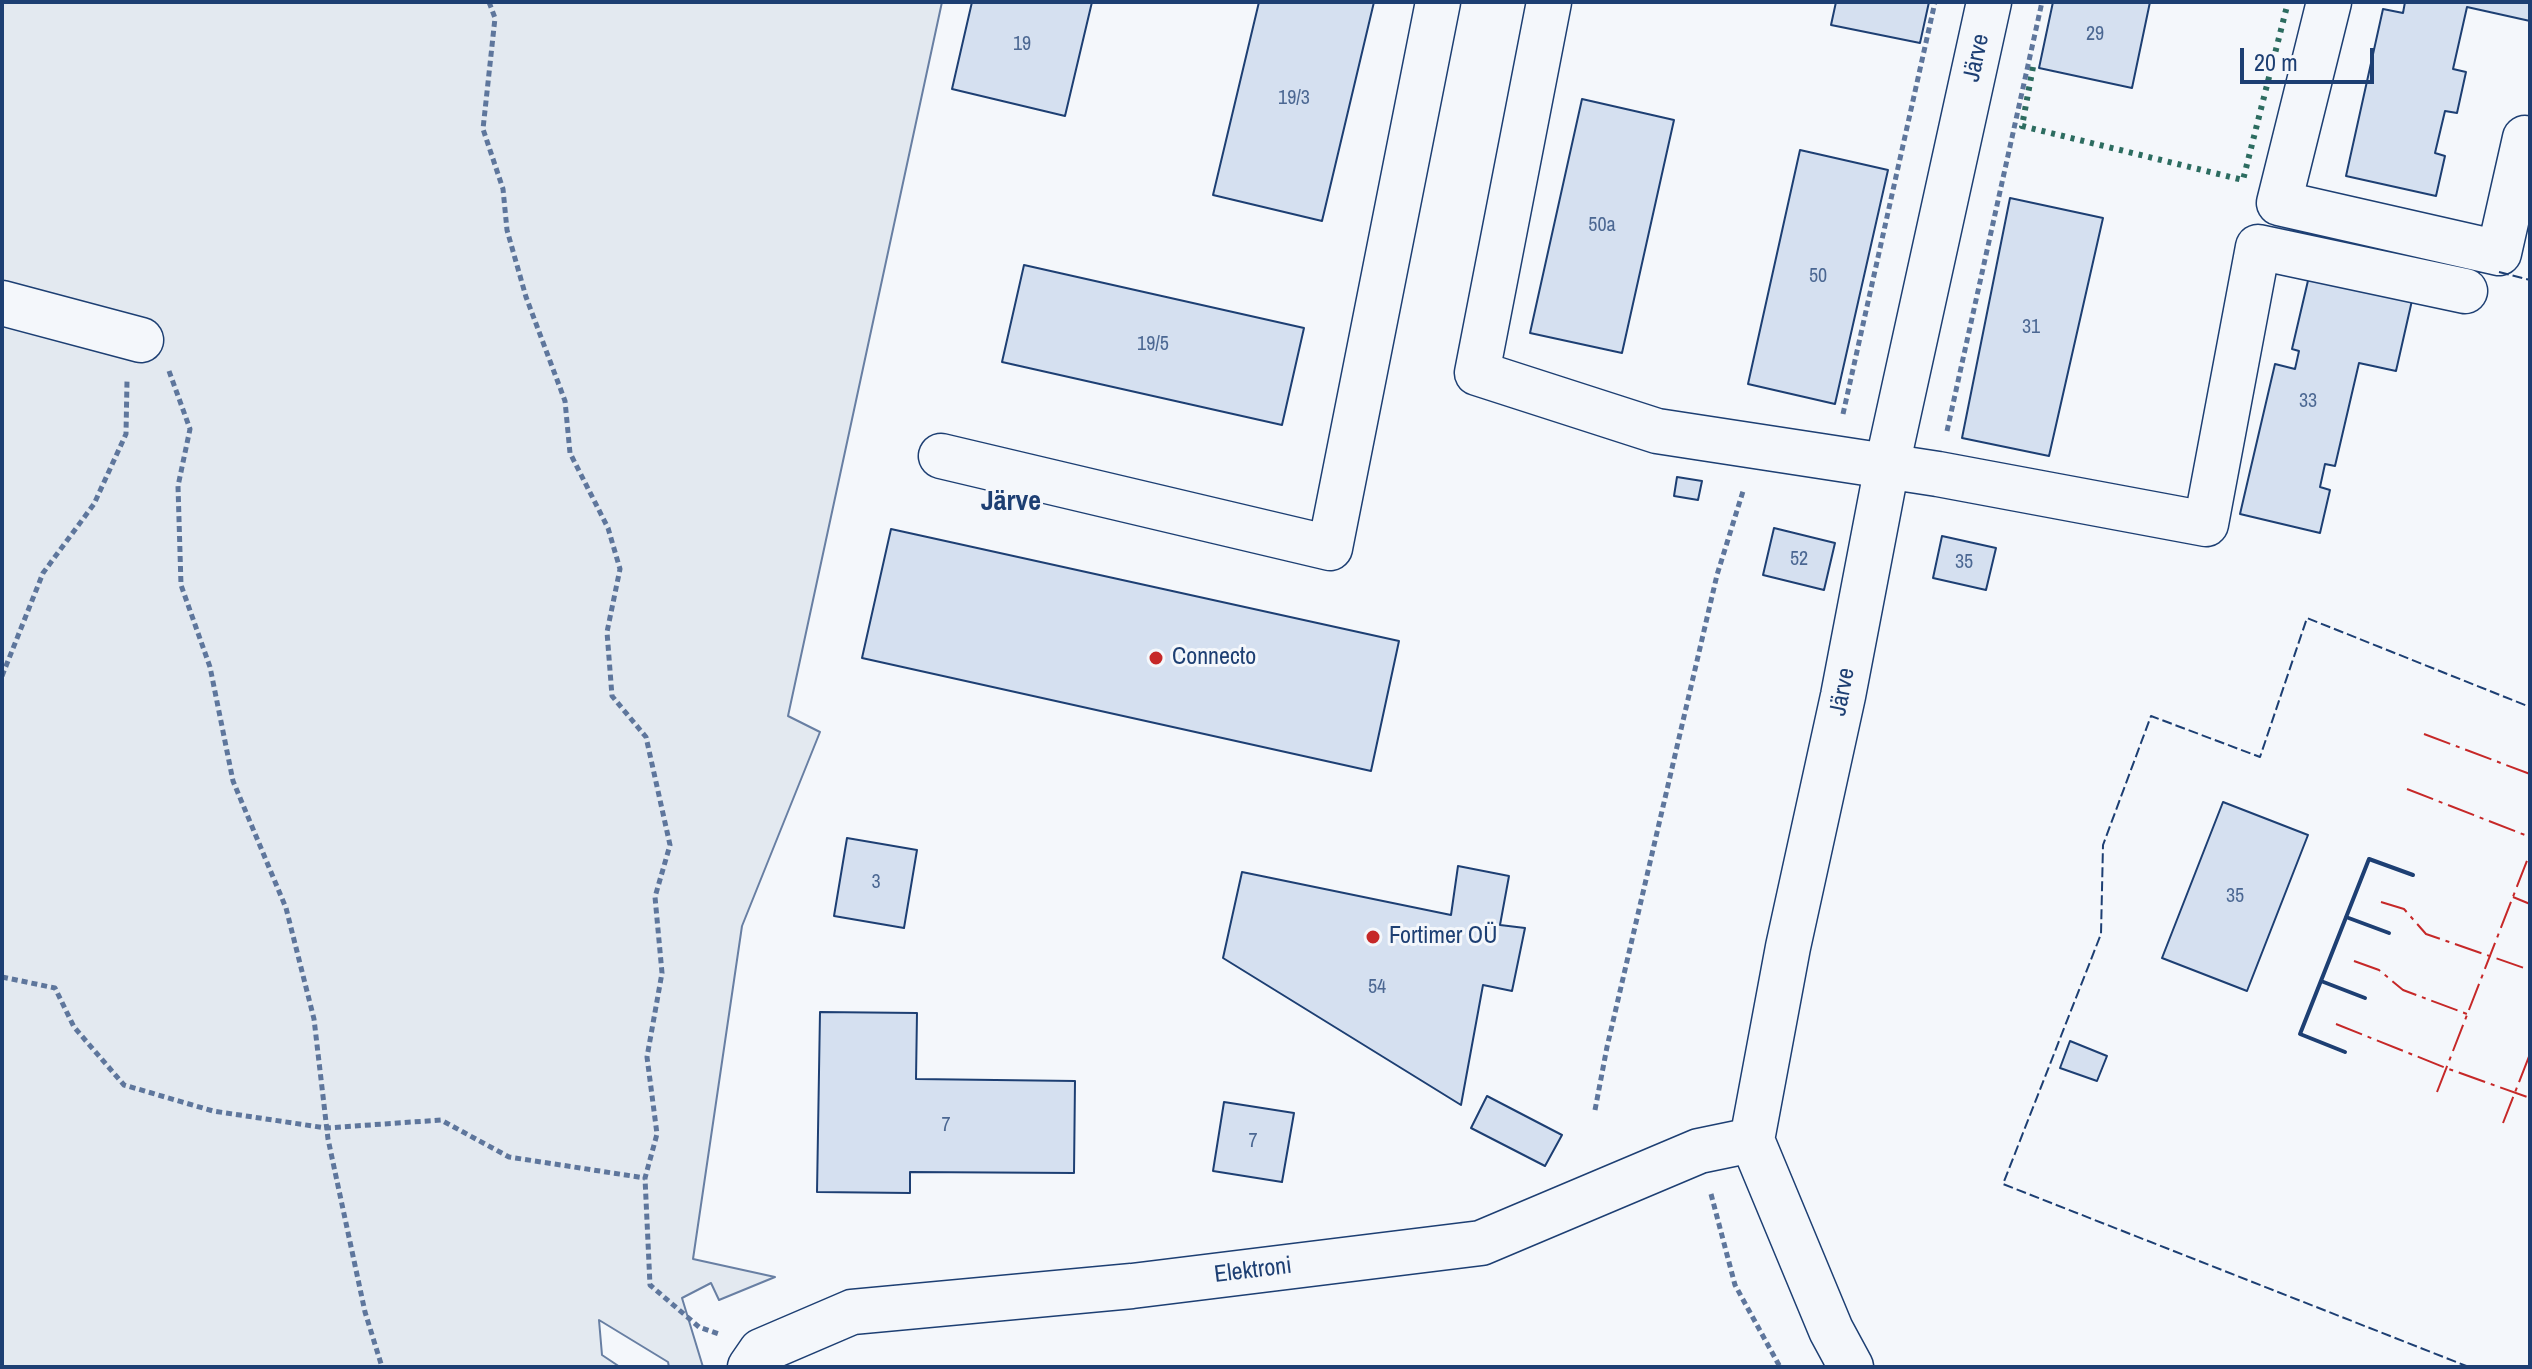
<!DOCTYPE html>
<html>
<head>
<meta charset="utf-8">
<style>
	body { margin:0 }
	#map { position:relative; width:2532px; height:1369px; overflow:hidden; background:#f4f7fb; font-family:"Archivo Narrow",sans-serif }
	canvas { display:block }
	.frame { position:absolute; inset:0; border:4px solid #1d3f73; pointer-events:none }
	.scale { position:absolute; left:2240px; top:48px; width:134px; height:36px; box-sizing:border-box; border:4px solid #1d3f73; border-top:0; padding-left:10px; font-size:24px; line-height:28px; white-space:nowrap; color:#1d3f73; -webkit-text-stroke:6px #f4f7fb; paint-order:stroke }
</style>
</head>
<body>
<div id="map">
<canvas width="2532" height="1369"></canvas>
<div class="frame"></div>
<div class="scale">20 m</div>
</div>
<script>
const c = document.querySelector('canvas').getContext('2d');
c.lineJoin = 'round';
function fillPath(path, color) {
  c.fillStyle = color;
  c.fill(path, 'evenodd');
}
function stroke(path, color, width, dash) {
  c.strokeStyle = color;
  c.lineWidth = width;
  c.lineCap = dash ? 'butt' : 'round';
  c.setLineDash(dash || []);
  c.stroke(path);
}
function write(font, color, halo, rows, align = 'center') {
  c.font = font + ' "Archivo Narrow",sans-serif';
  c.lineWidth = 6;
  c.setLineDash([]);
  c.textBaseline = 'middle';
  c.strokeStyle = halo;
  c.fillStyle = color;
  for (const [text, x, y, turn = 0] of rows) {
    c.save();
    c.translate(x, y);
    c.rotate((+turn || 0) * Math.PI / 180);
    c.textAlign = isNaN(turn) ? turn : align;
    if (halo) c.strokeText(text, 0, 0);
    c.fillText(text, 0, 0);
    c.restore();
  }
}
const green = new Path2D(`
	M 2,2 L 942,2 L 788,716 L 820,732 L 742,926 L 693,1259 L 775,1277 L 719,1300 L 711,1283 L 682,1298 L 703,1367 L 669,1367 L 668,1362 L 599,1320 L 602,1355 L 620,1367 L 2,1367 Z`);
const building = new Path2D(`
	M 972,2 L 1092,2 L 1065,116 L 952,89 Z
	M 1259,2 L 1374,2 L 1322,221 L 1213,195 Z
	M 1836,2 L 1929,2 L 1920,43 L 1831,25 Z
	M 2053,2 L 2150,2 L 2132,88 L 2039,68 Z
	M 2405,2 L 2530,2 L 2530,21 L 2467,7 L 2453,69 L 2466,72 L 2457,113 L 2445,111 L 2435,153 L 2445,156 L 2436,196 L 2346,176 L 2383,9 L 2403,13 Z
	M 1582,99 L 1674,120 L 1622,353 L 1530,333 Z
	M 1800,150 L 1888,170 L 1835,404 L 1748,384 Z
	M 2010,198 L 2103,218 L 2049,456 L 1962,438 Z
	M 1024,265 L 1304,328 L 1282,425 L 1002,362 Z
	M 2310,272 L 2413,296 L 2396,371 L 2359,363 L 2335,466 L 2325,464 L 2320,487 L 2330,490 L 2320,533 L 2240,514 L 2275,364 L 2295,369 L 2299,351 L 2292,349 Z
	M 1677,477 L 1702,481 L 1698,500 L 1674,496 Z
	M 1774,528 L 1835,543 L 1824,590 L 1763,575 Z
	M 891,529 L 1399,641 L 1371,771 L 862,658 Z
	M 1942,536 L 1996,548 L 1986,590 L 1933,578 Z
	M 2223,802 L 2308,835 L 2247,991 L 2162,958 Z
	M 847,838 L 917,850 L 904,928 L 834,916 Z
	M 1458,866 L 1509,876 L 1500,925 L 1525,928 L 1512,991 L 1483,985 L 1461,1105 L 1223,958 L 1242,872 L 1451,915 Z
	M 820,1012 L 917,1013 L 916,1079 L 1075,1081 L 1074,1173 L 910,1172 L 910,1193 L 817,1192 Z
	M 2070,1041 L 2107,1056 L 2097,1081 L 2060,1068 Z
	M 1487,1096 L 1562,1135 L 1545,1166 L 1471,1128 Z
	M 1224,1102 L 1294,1113 L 1282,1182 L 1213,1171 Z`);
const path = new Path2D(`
	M 489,2 L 495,18 L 483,129 L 503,189 L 507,230 L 526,297 L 565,401 L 570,453 L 608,528 L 620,569 L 607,632 L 612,696 L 646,737 L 670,845 L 655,897 L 662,973 L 647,1057 L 657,1134 L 645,1178 L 650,1285 L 699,1327 L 719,1334
	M 169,371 L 190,429 L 178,486 L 181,585 L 210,667 L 233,781 L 286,908 L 314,1019 L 328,1139 L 365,1312 L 382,1367
	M 1843,414 L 1935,2
	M 1947,431 L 2042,2
	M 2,676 L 43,573 L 94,504 L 126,434 L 127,381
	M 2,977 L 55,988 L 74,1027 L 124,1085 L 213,1111 L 326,1128 L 441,1120 L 509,1157 L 645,1178
	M 1595,1110 L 1607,1047 L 1717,575 L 1744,488
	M 1711,1194 L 1735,1285 L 1780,1367`);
const minor = new Path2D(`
	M 1549,2 L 1477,373 L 1657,431 L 1938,474 L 2206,524 L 2258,247 L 2465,291
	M 2329,2 L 2279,203 L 2499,253 L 2525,138
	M 2,303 L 141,340
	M 941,456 L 1330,548 L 1438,2
	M 750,1367 L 761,1351 L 852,1312 L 1132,1286 L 1481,1243 L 1699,1151 L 1752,1140
	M 1851,1367 L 1831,1330 L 1752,1140 L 1788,947 L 1843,696 L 1887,466 L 1989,2`);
const hedge = new Path2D(`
	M 2033,67 L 2022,126 L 2243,180 L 2288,2`);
const fence = new Path2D(`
	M 2499,272 L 2530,280
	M 2469,1367 L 2003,1184 L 2101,934 L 2103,845 L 2151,716 L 2260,757 L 2307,618 L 2530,707`);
const wall = new Path2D(`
	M 2346,917 L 2389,933
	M 2321,981 L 2365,998
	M 2345,1052 L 2300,1034 L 2369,859 L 2413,875`);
const power = new Path2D(`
	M 2424,734 L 2530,774
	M 2407,789 L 2530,837
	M 2513,897 L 2530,904
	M 2381,902 L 2404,909 L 2426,934 L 2530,970
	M 2354,961 L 2379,970 L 2403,990 L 2467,1014
	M 2336,1024 L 2446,1068 L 2530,1098
	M 2437,1092 L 2530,853
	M 2503,1123 L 2530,1054`);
const markers = [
	[1156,658,8,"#c62828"],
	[1373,937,8,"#c62828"]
];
const numberNames = [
	["29",2095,35],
	["19",1022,45],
	["19/3",1294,99],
	["50a",1602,226],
	["50",1818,277],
	["31",2031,328],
	["19/5",1153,345],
	["33",2308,402],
	["52",1799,560],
	["35",1964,563],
	["3",876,883],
	["35",2235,897],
	["54",1377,988],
	["7",946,1126],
	["7",1253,1142]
];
const streetNames = [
	["Järve",1977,58,-78],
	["Järve",1843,692,-79],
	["Elektroni",1253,1271,-7]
];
const poiNames = [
	["Connecto",1172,658],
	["Fortimer OÜ",1389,937]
];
const quarterNames = [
	["Järve",1011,502]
];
fillPath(green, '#e3e9f0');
stroke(green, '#687fa3', 2);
fillPath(building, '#d5e0f0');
stroke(building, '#1d3f73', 2);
stroke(minor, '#1d3f73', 47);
stroke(path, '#5e769c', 5, [6, 4]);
stroke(minor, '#f4f7fb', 44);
stroke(hedge, '#2c6c60', 6, [4, 6]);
stroke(fence, '#1d3f73', 2, [10, 4]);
stroke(wall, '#1d3f73', 4);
stroke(power, '#c62828', 2, [28, 6, 4, 6]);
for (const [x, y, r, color] of markers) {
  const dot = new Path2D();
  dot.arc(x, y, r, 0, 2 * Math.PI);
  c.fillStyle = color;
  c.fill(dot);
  stroke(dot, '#f4f7fb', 3);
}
write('20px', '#4b6792', null, numberNames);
write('24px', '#1d3f73', '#f4f7fb', streetNames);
write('24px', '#1d3f73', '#f4f7fb', poiNames, 'left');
write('bold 28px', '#1d3f73', '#f4f7fb', quarterNames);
</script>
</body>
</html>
